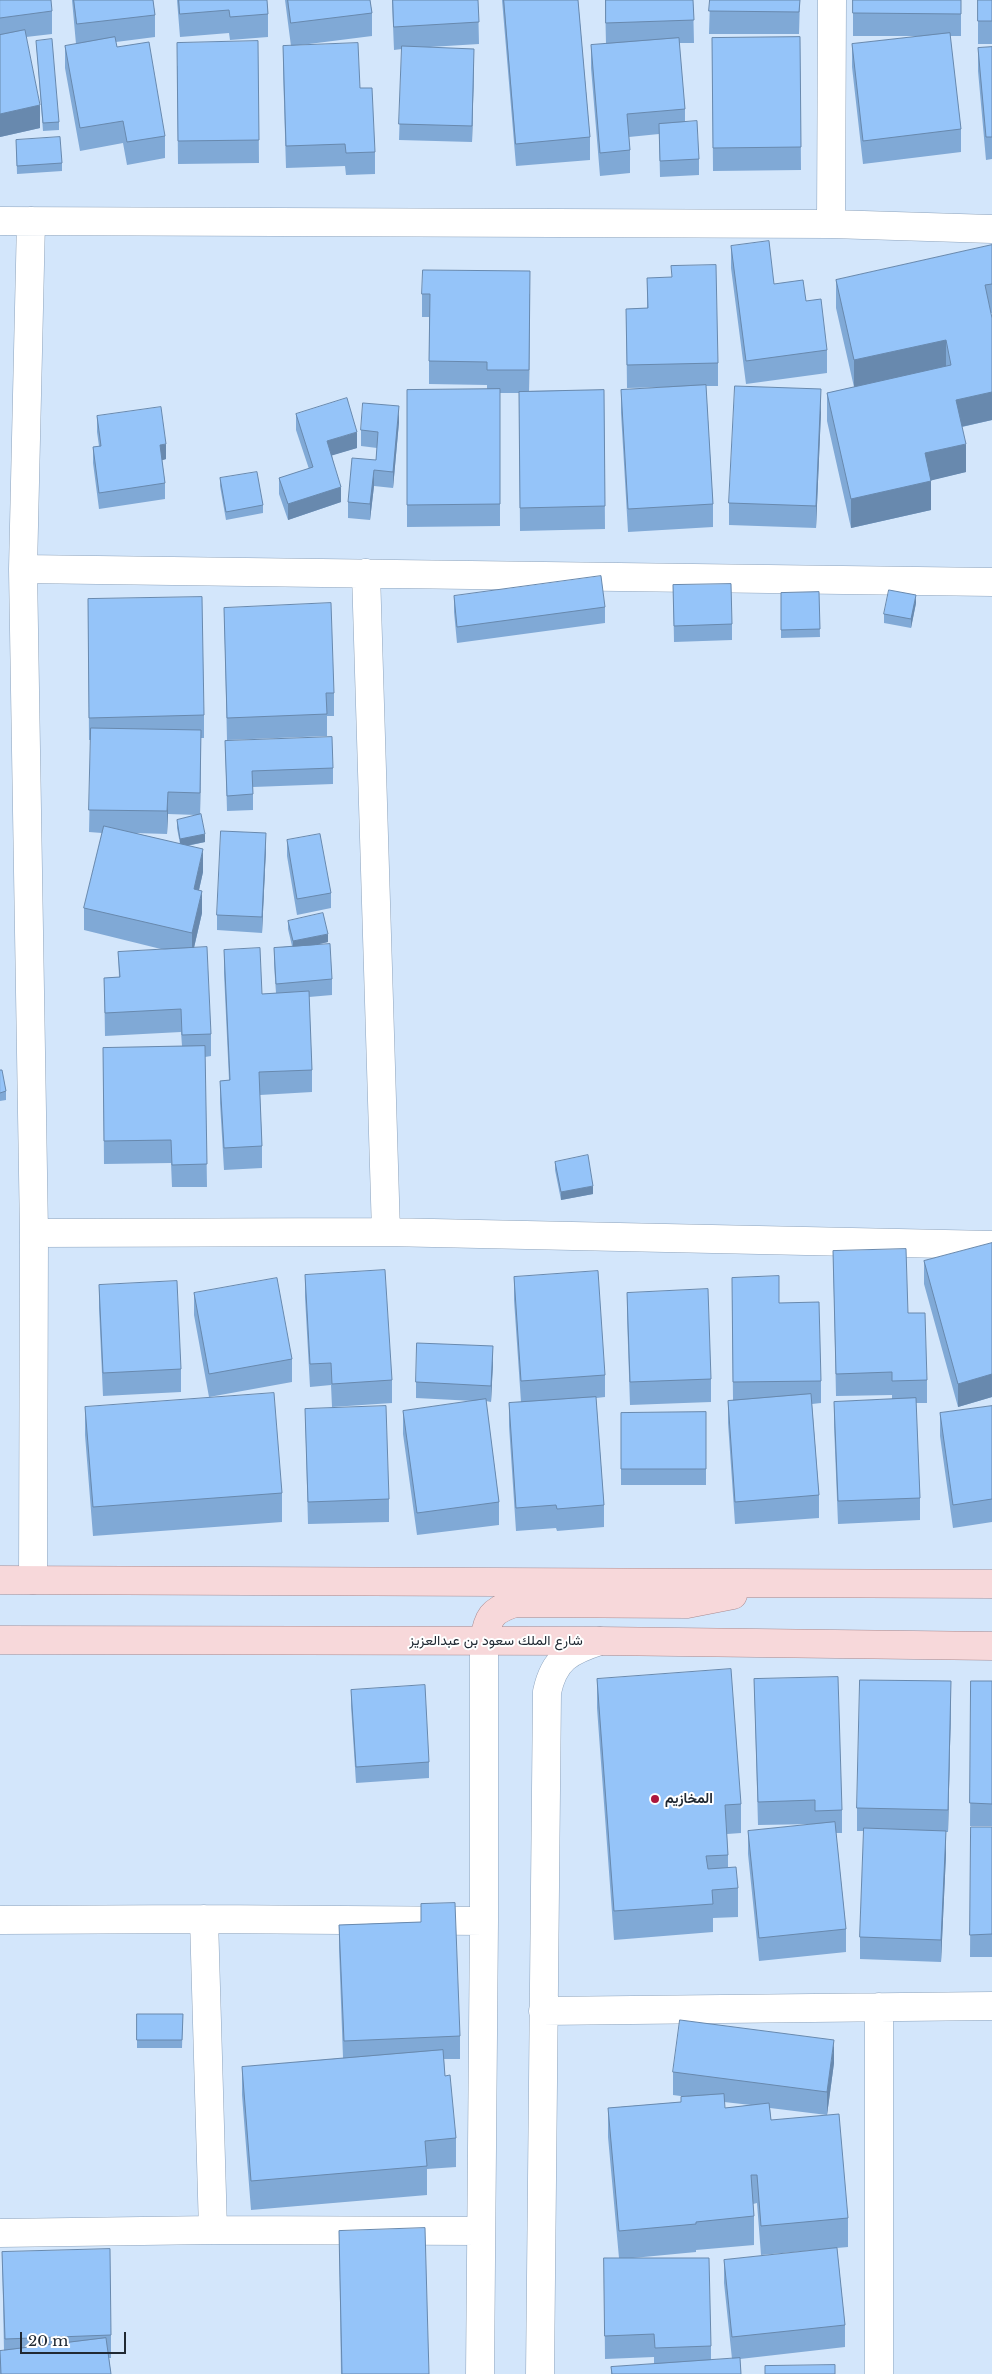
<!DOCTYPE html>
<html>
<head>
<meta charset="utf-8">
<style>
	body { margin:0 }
	#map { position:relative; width:992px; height:2374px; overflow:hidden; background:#d3e6fb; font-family:"Libre Baskerville",serif }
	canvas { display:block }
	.scale { position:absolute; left:20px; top:2332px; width:106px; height:22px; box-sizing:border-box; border:2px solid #202933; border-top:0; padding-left:6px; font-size:15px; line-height:18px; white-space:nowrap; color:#202933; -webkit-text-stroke:4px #fff; paint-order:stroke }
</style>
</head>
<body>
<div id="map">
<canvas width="992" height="2374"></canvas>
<div class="scale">20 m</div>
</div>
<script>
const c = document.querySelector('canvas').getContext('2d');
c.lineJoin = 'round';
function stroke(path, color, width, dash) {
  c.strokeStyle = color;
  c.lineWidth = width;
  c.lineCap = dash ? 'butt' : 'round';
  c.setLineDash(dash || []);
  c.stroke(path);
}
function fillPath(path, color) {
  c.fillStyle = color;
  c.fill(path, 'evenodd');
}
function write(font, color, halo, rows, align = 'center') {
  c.font = font + ' "Libre Baskerville",Vazirmatn,serif';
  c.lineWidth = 4;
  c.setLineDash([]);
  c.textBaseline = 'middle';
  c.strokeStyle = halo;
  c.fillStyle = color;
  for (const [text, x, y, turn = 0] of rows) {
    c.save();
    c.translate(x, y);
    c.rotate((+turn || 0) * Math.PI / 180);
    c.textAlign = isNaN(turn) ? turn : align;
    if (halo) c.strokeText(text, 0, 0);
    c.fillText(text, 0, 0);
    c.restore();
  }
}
const street = new Path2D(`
	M 0,221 L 831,224 L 992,229
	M 31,221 L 23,569 L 34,1233 L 33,1580
	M 831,224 L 832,0
	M 23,569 L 992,582
	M 366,573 L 386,1232
	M 34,1233 L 386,1232 L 992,1245
	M 204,1919 L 213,2230
	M 0,1920 L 204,1919 L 484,1921
	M 543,2011 L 992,2006
	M 0,2233 L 213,2230 L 480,2231
	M 480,2374 L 484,1921 L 484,1641
	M 540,2374 L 547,1692 C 554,1659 569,1651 600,1641
	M 879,2374 L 879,2007`);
const primary = new Path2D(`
	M 0,1580 L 992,1584
	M 0,1640 L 600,1641 L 992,1646
	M 484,1641 C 487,1618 492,1610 515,1603 L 687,1604 L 733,1595`);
const wall = new Path2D(`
	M 0,0 L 52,11 L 52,34 L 26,37 L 40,128 L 0,137 Z
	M 72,0 L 153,0 L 155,15 L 155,37 L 116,42 L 117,47 L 165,136 L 165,158 L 127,165 L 123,143 L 80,151 L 65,68 L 65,46 L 76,44 Z
	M 177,0 L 267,0 L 268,14 L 268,37 L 230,40 L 229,33 L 180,37 Z
	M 285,0 L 370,0 L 372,13 L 372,36 L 293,46 L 360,88 L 375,152 L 375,174 L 346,175 L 345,166 L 286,168 L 283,69 L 283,46 L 291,46 Z
	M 392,0 L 478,0 L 479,44 L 430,47 L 474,65 L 472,142 L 399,140 L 402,49 L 394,50 Z
	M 502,0 L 578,0 L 590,137 L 590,160 L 516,166 Z
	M 605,0 L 693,0 L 694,43 L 679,43 L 685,109 L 685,122 L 699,159 L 699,175 L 660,177 L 659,134 L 629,137 L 630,150 L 630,173 L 600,176 L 591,68 L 591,45 L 606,44 Z
	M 710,0 L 800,0 L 799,34 L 709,34 Z
	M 853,0 L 961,0 L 961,36 L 950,36 L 961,129 L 961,152 L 863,164 L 852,67 L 852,44 L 921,36 L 853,36 Z
	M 978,0 L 992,0 L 992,44 L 978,44 Z
	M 800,37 L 801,170 L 713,171 L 712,38 Z
	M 36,41 L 59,122 L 59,130 L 43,131 Z
	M 258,41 L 259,163 L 178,164 L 177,66 Z
	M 992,47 L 992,159 L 986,160 L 978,71 L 978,48 Z
	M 16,140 L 62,163 L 62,171 L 17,174 Z
	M 992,245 L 992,313 L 991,313 L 992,318 L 992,420 L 962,427 L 966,472 L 931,480 L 931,510 L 851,528 L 827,421 L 827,393 L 854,387 L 836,308 L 836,280 Z
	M 731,246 L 774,284 L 806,301 L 827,350 L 827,373 L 746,384 L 731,268 Z
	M 647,278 L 718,363 L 718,386 L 706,386 L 713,504 L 713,527 L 628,532 L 621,413 L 621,390 L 669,387 L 627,388 L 626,309 L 647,308 Z
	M 422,294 L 530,294 L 529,391 L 604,390 L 605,529 L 520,531 L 519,393 L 500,393 L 500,526 L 407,527 L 407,390 L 487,389 L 487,385 L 429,384 L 429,317 L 422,317 Z
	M 821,412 L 816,528 L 729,525 L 729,503 Z
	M 296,414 L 357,448 L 332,455 L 341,502 L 288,520 L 279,494 L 279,478 L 309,469 L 296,430 Z
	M 97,416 L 166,459 L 162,460 L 165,483 L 165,499 L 99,509 L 93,463 L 93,447 L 99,446 L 97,432 Z
	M 399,422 L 393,488 L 374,486 L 370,520 L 348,518 L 348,502 L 376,460 L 377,448 L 361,446 L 361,430 Z
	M 220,478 L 263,505 L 263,513 L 226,520 L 220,486 Z
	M 673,585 L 732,624 L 732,640 L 674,642 Z
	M 819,592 L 820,637 L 781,638 L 781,593 Z
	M 454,596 L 605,607 L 605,623 L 457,643 L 454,612 Z
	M 88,599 L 204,715 L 204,738 L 201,738 L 200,815 L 205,842 L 187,846 L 203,872 L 199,890 L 202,913 L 194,948 L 211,1034 L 211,1056 L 205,1057 L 207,1187 L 172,1187 L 171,1163 L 104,1164 L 103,1048 L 182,1046 L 181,1032 L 105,1036 L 104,978 L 119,977 L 118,952 L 165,950 L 84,930 L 84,908 L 102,833 L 89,832 L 91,740 L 89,740 ZM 168,814 L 197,815 L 177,820 L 177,828 L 180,844 L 135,833 L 167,834 Z
	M 916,603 L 911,628 L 884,623 L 884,614 Z
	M 224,608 L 334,693 L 334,716 L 327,716 L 327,736 L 227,740 Z
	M 225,741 L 333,768 L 333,784 L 253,787 L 253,810 L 227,811 Z
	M 287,840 L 331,893 L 331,908 L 297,915 L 287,856 Z
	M 266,848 L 262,933 L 217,930 L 217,915 Z
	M 288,921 L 328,942 L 315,945 L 332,979 L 332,995 L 309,997 L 312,1070 L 312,1092 L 260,1095 L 262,1146 L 262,1168 L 224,1170 L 220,1103 L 220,1081 L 229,1080 L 224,973 L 224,950 L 262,994 L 276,993 L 274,964 L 274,948 L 292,946 L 288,929 Z
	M 0,1070 L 6,1091 L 6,1100 L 0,1101 Z
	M 555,1162 L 593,1194 L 561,1200 L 555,1170 Z
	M 992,1243 L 992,1397 L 958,1407 L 924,1284 L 924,1261 Z
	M 833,1251 L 908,1313 L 927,1380 L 927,1403 L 916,1403 L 920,1498 L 920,1520 L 838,1524 L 834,1425 L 834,1402 L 892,1399 L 892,1395 L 836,1396 Z
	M 305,1275 L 392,1380 L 392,1403 L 332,1407 L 331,1385 L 310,1387 L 305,1297 Z
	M 514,1277 L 605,1375 L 605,1397 L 596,1398 L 604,1505 L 604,1527 L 557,1531 L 556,1528 L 516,1531 L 509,1426 L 509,1403 L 521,1402 L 514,1300 Z
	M 99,1285 L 181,1369 L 181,1392 L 103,1396 L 99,1308 Z
	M 194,1293 L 292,1359 L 292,1382 L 209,1397 L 194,1315 Z
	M 627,1293 L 711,1379 L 711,1402 L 630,1405 L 627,1316 Z
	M 732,1300 L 779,1303 L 821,1381 L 821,1403 L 812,1404 L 819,1495 L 819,1518 L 735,1524 L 728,1423 L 728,1401 L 733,1400 Z
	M 493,1362 L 491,1402 L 486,1401 L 499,1502 L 499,1525 L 417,1535 L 403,1434 L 403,1411 L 474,1401 L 416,1398 L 416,1382 Z
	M 992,1406 L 992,1522 L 953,1528 L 940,1436 L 940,1413 Z
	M 85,1407 L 282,1493 L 282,1522 L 93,1536 L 85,1435 Z
	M 305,1409 L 389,1499 L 389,1522 L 308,1524 Z
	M 706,1412 L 706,1485 L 621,1485 L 621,1413 Z
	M 597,1679 L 741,1804 L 741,1833 L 727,1834 L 728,1855 L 728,1868 L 738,1888 L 738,1917 L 713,1918 L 713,1932 L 614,1940 L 597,1708 Z
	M 754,1679 L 842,1810 L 842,1833 L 836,1833 L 846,1929 L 846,1952 L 759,1961 L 748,1854 L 748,1831 L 815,1824 L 758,1825 Z
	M 971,1681 L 992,1681 L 992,1826 L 970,1826 Z
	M 351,1690 L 429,1762 L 429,1778 L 356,1783 L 351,1706 Z
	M 951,1704 L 948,1832 L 946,1832 L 946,1854 L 941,1962 L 860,1959 L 860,1937 L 864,1831 L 857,1831 L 857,1808 Z
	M 971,1827 L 992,1827 L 992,1957 L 970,1957 Z
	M 421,1904 L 460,2036 L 460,2059 L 444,2059 L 445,2076 L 456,2138 L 456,2167 L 427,2169 L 427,2195 L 251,2210 L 242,2095 L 242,2067 L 343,2058 L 339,1948 L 339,1925 L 421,1922 Z
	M 137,2014 L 183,2014 L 182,2048 L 137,2048 Z
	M 834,2063 L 827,2115 L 770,2108 L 771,2120 L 848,2218 L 848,2247 L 837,2248 L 845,2325 L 845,2347 L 740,2359 L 741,2374 L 611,2374 L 611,2367 L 654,2364 L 654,2357 L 605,2359 L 604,2258 L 619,2258 L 608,2137 L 608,2108 L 681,2102 L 681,2097 L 688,2097 L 673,2095 L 673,2072 ZM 724,2102 L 751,2105 L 725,2108 ZM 757,2203 L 761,2255 L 837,2248 L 724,2260 L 724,2283 L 732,2359 L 711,2360 L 711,2346 L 633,2258 L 696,2252 L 696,2250 L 754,2245 L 754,2216 L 753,2204 Z
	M 339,2231 L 429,2374 L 341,2374 Z
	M 2,2252 L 111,2335 L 111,2358 L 109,2358 L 111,2374 L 0,2374 L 0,2351 L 4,2351 Z`);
const shadedWall = new Path2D(`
	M 474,49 L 474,65 L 472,142 L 472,126 Z
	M 40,105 L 40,128 L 0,137 L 0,114 Z
	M 530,271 L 530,294 L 529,393 L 529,370 Z
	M 946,340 L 946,369 L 854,389 L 854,360 Z
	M 821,389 L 821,412 L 816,528 L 816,506 Z
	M 992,392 L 992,420 L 956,428 L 956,400 Z
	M 399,406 L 399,422 L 393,488 L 393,472 Z
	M 357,432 L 357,448 L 327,457 L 327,441 Z
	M 166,444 L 166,459 L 160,461 L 160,445 Z
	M 966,444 L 966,472 L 925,482 L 925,453 Z
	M 374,470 L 374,486 L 370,520 L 370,504 Z
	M 931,481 L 931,510 L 851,528 L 851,499 Z
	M 341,487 L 341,502 L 288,520 L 288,504 Z
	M 916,595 L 916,603 L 911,628 L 911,619 Z
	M 201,730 L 201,753 L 200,815 L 200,793 Z
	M 168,792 L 168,814 L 167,834 L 167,811 Z
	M 266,833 L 266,848 L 262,933 L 262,917 Z
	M 205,834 L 205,842 L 180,847 L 180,839 Z
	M 203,849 L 203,872 L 194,912 L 194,889 Z
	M 202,891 L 202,913 L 192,956 L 192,933 Z
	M 328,934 L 328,942 L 293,950 L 293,941 Z
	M 593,1186 L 593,1194 L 561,1200 L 561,1192 Z
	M 493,1346 L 493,1362 L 491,1402 L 491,1386 Z
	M 992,1374 L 992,1397 L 958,1407 L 958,1384 Z
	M 951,1681 L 951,1704 L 948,1832 L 948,1810 Z
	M 946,1831 L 946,1854 L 941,1962 L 941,1940 Z
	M 834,2040 L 834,2063 L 827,2115 L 827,2092 Z`);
const building = new Path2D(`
	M 0,0 L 51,0 L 52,11 L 0,18 Z
	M 74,0 L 153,0 L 155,15 L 77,24 Z
	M 179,0 L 267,0 L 268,14 L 230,17 L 229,10 L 180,14 Z
	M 288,0 L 370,0 L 372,13 L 291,23 Z
	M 393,0 L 478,0 L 479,22 L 394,27 Z
	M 504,0 L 578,0 L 590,137 L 516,144 Z
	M 606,0 L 693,0 L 694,20 L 606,23 Z
	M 710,0 L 800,0 L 799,12 L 709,11 Z
	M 853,0 L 961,0 L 961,14 L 853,13 Z
	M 978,0 L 992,0 L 992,21 L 978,21 Z
	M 25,30 L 40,105 L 0,114 L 0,35 Z
	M 950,33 L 961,129 L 863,141 L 852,44 Z
	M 115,37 L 117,47 L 149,42 L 165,136 L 127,142 L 123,121 L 80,128 L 65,46 Z
	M 800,37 L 801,147 L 713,148 L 712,38 Z
	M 679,38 L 685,109 L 627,114 L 630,150 L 600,153 L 591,45 Z
	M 52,39 L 59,122 L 43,123 L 36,41 Z
	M 258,41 L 259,140 L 178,141 L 177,43 Z
	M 358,43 L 360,88 L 372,88 L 375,152 L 346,153 L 345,144 L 286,146 L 283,46 Z
	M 402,46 L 474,49 L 472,126 L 399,124 Z
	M 992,47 L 992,137 L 986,137 L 978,48 Z
	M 697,121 L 699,159 L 660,161 L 659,124 Z
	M 60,137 L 62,163 L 17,166 L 16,140 Z
	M 769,241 L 774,284 L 803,280 L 806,301 L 821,299 L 827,350 L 746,361 L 731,246 Z
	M 992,245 L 992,284 L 985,285 L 992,318 L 992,392 L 956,400 L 966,444 L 925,453 L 931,481 L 851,499 L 827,393 L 951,365 L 946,340 L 854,360 L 836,280 Z
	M 716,265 L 718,363 L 627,365 L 626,309 L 648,308 L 647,278 L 672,277 L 671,266 Z
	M 423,270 L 530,271 L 529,370 L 487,370 L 487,362 L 429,361 L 430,294 L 422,294 Z
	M 706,385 L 713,504 L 628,509 L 621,390 Z
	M 735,386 L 821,389 L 816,506 L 729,503 Z
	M 500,389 L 500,504 L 407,505 L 407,390 Z
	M 604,390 L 605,506 L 520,508 L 519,392 Z
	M 347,398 L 357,432 L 327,441 L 341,487 L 288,504 L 279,478 L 313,467 L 296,414 Z
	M 363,403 L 399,406 L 393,472 L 374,470 L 370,504 L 348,502 L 352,458 L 376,460 L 378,432 L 361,430 Z
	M 161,407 L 166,444 L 160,445 L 165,483 L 99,493 L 93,447 L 101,446 L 97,416 Z
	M 257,472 L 263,505 L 226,512 L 220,478 Z
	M 601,576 L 605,607 L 457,627 L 454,596 Z
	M 731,584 L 732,624 L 674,626 L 673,585 Z
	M 889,590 L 916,595 L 911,619 L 884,614 Z
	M 819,592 L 820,629 L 781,630 L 781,593 Z
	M 202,597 L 204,715 L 89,718 L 88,599 Z
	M 331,603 L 334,693 L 326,693 L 327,714 L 227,718 L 224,608 Z
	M 91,728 L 201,730 L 200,793 L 168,792 L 167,811 L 89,810 Z
	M 332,737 L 333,768 L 252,771 L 253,794 L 227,796 L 225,741 Z
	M 201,814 L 205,834 L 180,839 L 177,820 Z
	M 104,826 L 203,849 L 194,889 L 202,891 L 192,933 L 84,908 Z
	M 221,831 L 266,833 L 262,917 L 217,915 Z
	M 320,834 L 331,893 L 297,899 L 287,840 Z
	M 323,913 L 328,934 L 293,941 L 288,921 Z
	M 330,944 L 332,979 L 276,984 L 274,948 Z
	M 207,947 L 211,1034 L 182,1035 L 181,1009 L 105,1013 L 104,978 L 120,977 L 118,952 Z
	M 260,948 L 262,994 L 309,991 L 312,1070 L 259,1072 L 262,1146 L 224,1148 L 220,1081 L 230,1080 L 224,950 Z
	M 205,1046 L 207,1164 L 172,1165 L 171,1140 L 104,1141 L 103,1048 Z
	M 0,1070 L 2,1070 L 6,1091 L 0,1093 Z
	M 588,1155 L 593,1186 L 561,1192 L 555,1162 Z
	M 992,1243 L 992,1374 L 958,1384 L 924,1261 Z
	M 906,1249 L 908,1313 L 925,1313 L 927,1380 L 892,1381 L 892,1372 L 836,1374 L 833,1251 Z
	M 385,1270 L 392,1380 L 332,1384 L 331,1363 L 310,1364 L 305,1275 Z
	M 598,1271 L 605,1375 L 521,1381 L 514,1277 Z
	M 779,1276 L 779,1303 L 819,1302 L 821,1381 L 733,1382 L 732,1278 Z
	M 277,1278 L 292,1359 L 209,1374 L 194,1293 Z
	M 177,1281 L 181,1369 L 103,1373 L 99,1285 Z
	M 708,1289 L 711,1379 L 630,1382 L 627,1293 Z
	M 417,1343 L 493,1346 L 491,1386 L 416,1382 Z
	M 274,1393 L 282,1493 L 93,1507 L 85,1407 Z
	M 811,1394 L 819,1495 L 735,1502 L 728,1401 Z
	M 596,1397 L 604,1505 L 557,1509 L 556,1505 L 516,1508 L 509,1403 Z
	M 916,1398 L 920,1498 L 838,1501 L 834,1402 Z
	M 486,1399 L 499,1502 L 417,1513 L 403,1411 Z
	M 386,1406 L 389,1499 L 308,1502 L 305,1409 Z
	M 992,1406 L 992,1499 L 953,1505 L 940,1413 Z
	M 706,1412 L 706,1469 L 621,1469 L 621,1413 Z
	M 731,1669 L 741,1804 L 725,1805 L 728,1855 L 706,1856 L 708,1869 L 736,1867 L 738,1888 L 712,1890 L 713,1904 L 614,1911 L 597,1679 Z
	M 838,1677 L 842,1810 L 815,1811 L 815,1800 L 758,1802 L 754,1679 Z
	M 860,1680 L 951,1681 L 948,1810 L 857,1808 Z
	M 971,1681 L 992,1681 L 992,1804 L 970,1803 Z
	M 425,1685 L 429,1762 L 356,1767 L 351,1690 Z
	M 835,1822 L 846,1929 L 759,1938 L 748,1831 Z
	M 971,1827 L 992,1827 L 992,1934 L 970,1935 Z
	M 864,1828 L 946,1831 L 941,1940 L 860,1937 Z
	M 455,1903 L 460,2036 L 344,2041 L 339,1925 L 421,1922 L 421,1904 Z
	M 137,2014 L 183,2014 L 182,2040 L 137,2040 Z
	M 680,2020 L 834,2040 L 827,2092 L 673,2072 Z
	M 443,2050 L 445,2076 L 450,2075 L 456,2138 L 425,2141 L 427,2166 L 251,2181 L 242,2067 Z
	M 724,2094 L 725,2108 L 769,2103 L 771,2120 L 839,2114 L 848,2218 L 761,2226 L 757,2175 L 751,2175 L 754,2216 L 696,2222 L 696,2224 L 619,2231 L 608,2108 L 681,2102 L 681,2097 Z
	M 425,2228 L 429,2374 L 342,2374 L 339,2231 Z
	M 837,2248 L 845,2325 L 732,2337 L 724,2260 Z
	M 110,2249 L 111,2335 L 5,2339 L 2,2252 Z
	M 604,2258 L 709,2258 L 711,2346 L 655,2348 L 654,2334 L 605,2336 Z
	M 106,2338 L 111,2374 L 1,2374 L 0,2351 Z
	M 740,2358 L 741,2374 L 612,2374 L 611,2367 Z
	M 835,2365 L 835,2374 L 765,2374 L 765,2366 Z`);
const markers = [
	[655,1799,5,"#ac173e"]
];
const streetNames = [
	["شارع الملك سعود بن عبدالعزيز",496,1641]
];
const poiNames = [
	["المخازيم",665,1799]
];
stroke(street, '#8da3bc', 29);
stroke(primary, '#a88a8f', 29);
stroke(street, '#fff', 28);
stroke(primary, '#f7d8da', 28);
fillPath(wall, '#80a9d6');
fillPath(shadedWall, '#6889ae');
fillPath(building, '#95c4f9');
stroke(building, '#6889ae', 1);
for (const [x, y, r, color] of markers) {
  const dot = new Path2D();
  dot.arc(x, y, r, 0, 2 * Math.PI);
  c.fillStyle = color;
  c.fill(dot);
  stroke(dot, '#fff', 2);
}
write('14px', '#202933', '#fff', streetNames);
write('bold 14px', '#202933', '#fff', poiNames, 'left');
</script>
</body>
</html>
